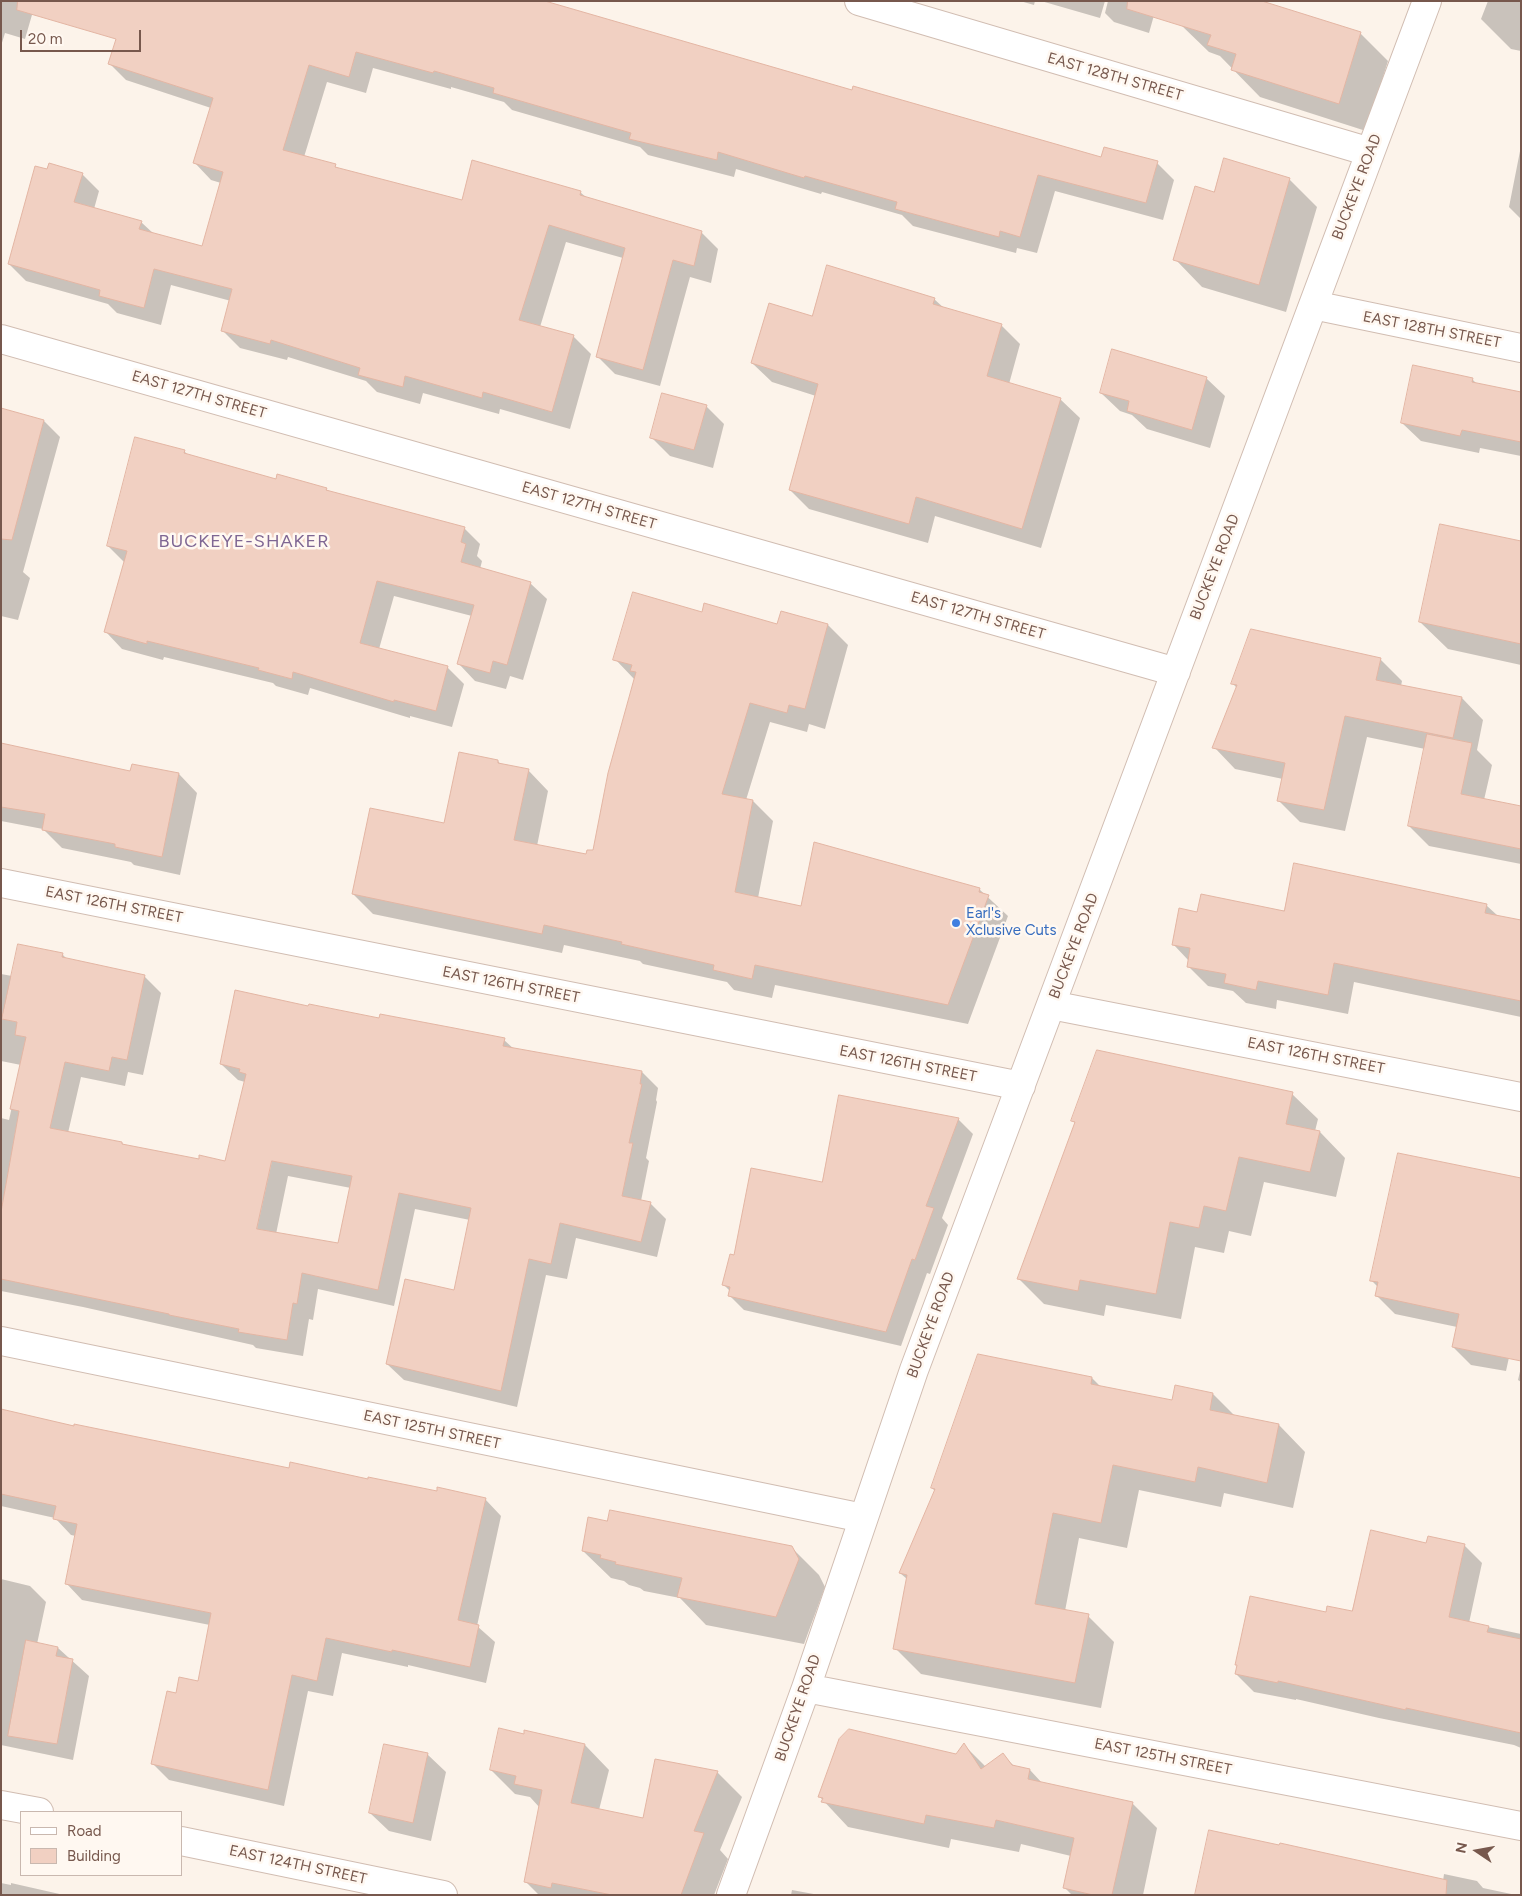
<!DOCTYPE html>
<html>
<head>
<meta charset="utf-8">
<style>
	body { margin:0 }
	#map { position:relative; width:1522px; height:1896px; overflow:hidden; background:#fcf3ea; font-family:Figtree,sans-serif }
	canvas { display:block }
	.frame { position:absolute; inset:0; border:2px solid #77584d; pointer-events:none }
	.legend { position:absolute; left:20px; top:1811px; width:162px; height:65px; box-sizing:border-box; background:#fff8f1; border:1px solid #c9b8af; margin:0; padding:6px 9px; list-style:none; font-size:15px; color:#77584d }
	.legend li { display:flex; align-items:center; gap:10px; height:25px }
	.legend b { width:25px; border:1px solid #c9b8af }
	.north { position:absolute; left:1452px; top:1826px; width:50px; height:50px; -webkit-text-stroke:4px #fff8f1; paint-order:stroke; rotate:282deg; font-size:14px; font-weight:700; line-height:20px; text-align:center; color:#77584d }
	.north::after { content:''; display:block; margin:auto; width:18px; height:22px; background:#77584d; clip-path:polygon(50% 0,100% 100%,50% 72%,0 100%) }
	.scale { position:absolute; left:20px; top:30px; width:121px; height:22px; box-sizing:border-box; border:2px solid #77584d; border-top:0; padding-left:6px; font-size:15px; line-height:18px; white-space:nowrap; color:#77584d; -webkit-text-stroke:4px #fff8f1; paint-order:stroke }
</style>
</head>
<body>
<div id="map">
<canvas width="1522" height="1896"></canvas>
<div class="frame"></div>
<ul class="legend">
<li><b style="height:6px;background:#fff"></b>Road</li>
<li><b style="height:14px;background:#f1d0c2"></b>Building</li>
</ul>
<div class="north">N</div>
<div class="scale">20 m</div>
</div>
<script>
const c = document.querySelector('canvas').getContext('2d');
c.lineJoin = 'round';
function fillPath(path, color) {
  c.fillStyle = color;
  c.fill(path, 'evenodd');
}
function stroke(path, color, width, dash) {
  c.strokeStyle = color;
  c.lineWidth = width;
  c.lineCap = dash ? 'butt' : 'round';
  c.setLineDash(dash || []);
  c.stroke(path);
}
function write(font, color, halo, rows, align = 'center') {
  c.font = font + ' Figtree,sans-serif';
  c.lineWidth = 5;
  c.setLineDash([]);
  c.textBaseline = 'middle';
  c.strokeStyle = halo;
  c.fillStyle = color;
  for (const [text, x, y, turn = 0] of rows) {
    c.save();
    c.translate(x, y);
    c.rotate((+turn || 0) * Math.PI / 180);
    c.textAlign = isNaN(turn) ? turn : align;
    if (halo) c.strokeText(text, 0, 0);
    c.fillText(text, 0, 0);
    c.restore();
  }
}
const shadow = new Path2D(`
	M 1,1 L 36,1 L 25,39 L 5,33 L 1,46 Z
	M 184,1 L 853,91 L 1102,158 L 1157,163 L 1174,180 L 1163,220 L 1055,191 L 1037,253 L 1017,248 L 1016,253 L 913,226 L 902,215 L 822,192 L 821,194 L 736,169 L 734,177 L 648,155 L 640,147 L 512,110 L 504,102 L 451,87 L 451,89 L 373,68 L 366,93 L 327,82 L 304,157 L 335,166 L 338,169 L 462,202 L 580,192 L 587,198 L 701,232 L 718,249 L 711,283 L 690,277 L 660,386 L 615,374 L 597,356 L 623,258 L 566,242 L 540,327 L 573,336 L 591,354 L 570,429 L 500,409 L 499,414 L 423,393 L 420,404 L 377,392 L 366,381 L 288,357 L 287,360 L 240,348 L 223,331 L 231,301 L 171,285 L 161,325 L 117,313 L 108,304 L 26,281 L 9,264 L 82,174 L 99,191 L 94,209 L 141,222 L 154,234 L 203,247 L 221,183 L 211,180 L 194,162 L 211,108 L 126,80 L 109,63 Z
	M 1020,1 L 1035,1 L 1034,5 Z
	M 1041,1 L 1105,1 L 1100,18 Z
	M 1108,1 L 1158,1 L 1149,33 L 1114,22 L 1105,13 Z
	M 1488,1 L 1521,1 L 1521,51 L 1511,49 L 1481,19 Z
	M 1181,25 L 1360,33 L 1388,61 L 1366,131 L 1260,97 L 1220,56 L 1209,52 Z
	M 1521,146 L 1521,219 L 1509,207 Z
	M 1289,179 L 1317,207 L 1286,312 L 1202,287 L 1175,259 L 1215,194 Z
	M 934,299 L 944,308 L 1001,325 L 1020,344 L 1009,384 L 1060,399 L 1080,418 L 1041,548 L 935,516 L 928,543 L 809,509 L 790,490 L 816,396 L 772,382 L 752,363 L 812,318 Z
	M 1206,378 L 1225,396 L 1210,448 L 1147,429 L 1132,415 L 1120,411 L 1101,393 Z
	M 1472,379 L 1477,384 L 1521,393 L 1521,456 L 1480,448 L 1479,453 L 1421,441 L 1402,423 Z
	M 706,406 L 724,424 L 713,468 L 670,456 L 652,438 Z
	M 1,410 L 44,421 L 60,437 L 23,572 L 30,578 L 18,620 L 1,616 Z
	M 184,451 L 188,455 L 277,481 L 326,489 L 328,491 L 464,528 L 480,544 L 477,556 L 482,561 L 480,569 L 530,583 L 547,599 L 523,680 L 510,676 L 506,689 L 475,681 L 459,664 L 472,616 L 394,596 L 379,649 L 447,667 L 464,684 L 452,727 L 410,716 L 410,718 L 310,688 L 308,695 L 276,686 L 273,683 L 164,657 L 163,660 L 122,649 L 106,632 L 125,563 L 108,546 Z
	M 1521,543 L 1521,665 L 1448,649 L 1420,622 Z
	M 782,612 L 828,625 L 848,645 L 825,729 L 809,724 L 807,732 L 770,722 L 746,800 L 753,801 L 773,821 L 758,898 L 802,908 L 979,889 L 1008,916 L 968,1024 L 775,985 L 772,998 L 734,990 L 727,982 L 643,964 L 640,961 L 564,945 L 562,953 L 373,914 L 353,894 L 445,824 L 498,761 L 501,765 L 528,770 L 548,791 L 537,846 L 587,855 L 594,852 L 635,680 L 615,659 L 702,614 L 778,625 Z
	M 1380,659 L 1402,681 L 1401,686 L 1462,698 L 1483,720 L 1477,750 L 1492,765 L 1484,800 L 1521,807 L 1521,864 L 1429,846 L 1409,826 L 1425,749 L 1367,737 L 1345,831 L 1300,822 L 1278,800 L 1283,779 L 1235,769 L 1214,747 L 1237,688 L 1233,684 Z
	M 1,744 L 131,772 L 179,774 L 197,793 L 180,875 L 134,865 L 131,862 L 62,848 L 43,829 L 1,821 Z
	M 1486,905 L 1498,916 L 1521,921 L 1521,1017 L 1354,982 L 1348,1014 L 1277,1000 L 1276,1009 L 1246,1003 L 1233,991 L 1208,986 L 1188,966 L 1189,961 L 1173,944 L 1198,913 Z
	M 62,954 L 67,959 L 145,977 L 161,993 L 143,1075 L 128,1072 L 125,1086 L 81,1077 L 68,1133 L 122,1143 L 124,1145 L 200,1160 L 226,1163 L 245,1082 L 238,1080 L 221,1064 L 309,1007 L 504,1040 L 514,1049 L 642,1072 L 658,1088 L 656,1100 L 657,1102 L 646,1158 L 649,1161 L 641,1201 L 650,1203 L 666,1219 L 657,1257 L 576,1238 L 567,1279 L 546,1275 L 517,1407 L 404,1380 L 387,1364 L 455,1291 L 470,1220 L 415,1209 L 394,1306 L 318,1289 L 313,1320 L 309,1319 L 303,1356 L 256,1348 L 253,1345 L 83,1307 L 1,1291 L 1,1118 L 9,1120 L 21,1065 L 1,1061 L 1,974 L 12,976 ZM 288,1176 L 351,1188 L 339,1245 L 276,1234 Z
	M 1292,1094 L 1318,1119 L 1315,1131 L 1320,1132 L 1345,1158 L 1336,1197 L 1264,1182 L 1251,1236 L 1229,1231 L 1224,1253 L 1195,1247 L 1181,1319 L 1106,1305 L 1104,1316 L 1044,1304 L 1019,1279 L 1075,1123 L 1073,1121 Z
	M 958,1119 L 973,1134 L 942,1218 L 948,1225 L 930,1274 L 927,1273 L 901,1346 L 744,1310 L 729,1295 L 730,1291 L 724,1285 L 735,1256 L 823,1184 Z
	M 1371,1280 L 1521,1303 L 1506,1371 L 1471,1365 L 1453,1347 L 1457,1327 L 1395,1314 L 1377,1296 L 1378,1287 Z
	M 1521,1367 L 1521,1382 L 1518,1380 Z
	M 1092,1378 L 1101,1387 L 1173,1401 L 1176,1387 L 1213,1394 L 1235,1416 L 1279,1425 L 1305,1452 L 1293,1508 L 1224,1493 L 1221,1507 L 1139,1490 L 1127,1548 L 1079,1538 L 1065,1611 L 1088,1616 L 1114,1642 L 1101,1708 L 921,1674 L 895,1648 L 907,1579 L 900,1573 L 935,1491 L 932,1488 Z
	M 1,1411 L 290,1470 L 485,1499 L 501,1516 L 477,1626 L 495,1642 L 486,1683 L 408,1665 L 408,1667 L 342,1653 L 333,1696 L 308,1691 L 284,1806 L 169,1780 L 153,1764 L 177,1694 L 199,1683 L 210,1625 L 82,1600 L 66,1583 L 76,1536 L 71,1535 L 55,1518 L 1,1506 Z
	M 608,1523 L 791,1547 L 819,1575 L 825,1587 L 804,1644 L 706,1625 L 680,1598 L 644,1591 L 640,1588 L 629,1585 L 624,1581 L 611,1578 L 583,1551 Z
	M 1427,1545 L 1464,1545 L 1482,1563 L 1469,1623 L 1521,1634 L 1521,1748 L 1514,1745 L 1379,1718 L 1296,1699 L 1296,1700 L 1254,1692 L 1236,1674 L 1327,1614 L 1353,1613 Z
	M 1,1579 L 30,1586 L 46,1602 L 37,1644 L 58,1648 L 89,1676 L 73,1760 L 1,1745 Z
	M 525,1732 L 585,1745 L 609,1770 L 599,1810 L 644,1820 L 656,1760 L 718,1773 L 742,1797 L 720,1850 L 728,1859 L 714,1895 L 539,1895 L 525,1881 L 540,1808 L 530,1797 L 515,1794 L 491,1770 L 525,1735 Z
	M 964,1745 L 986,1767 L 1003,1755 L 1015,1767 L 1030,1770 L 1043,1784 L 1132,1803 L 1157,1828 L 1143,1895 L 1072,1895 L 1065,1888 L 1071,1856 L 1021,1844 L 1019,1852 L 951,1839 L 949,1848 L 848,1827 L 819,1796 L 956,1755 Z
	M 427,1754 L 446,1772 L 431,1841 L 389,1831 L 370,1813 Z
	M 1444,1874 L 1477,1881 L 1483,1888 L 1516,1895 L 1196,1895 L 1443,1881 Z
	M 1,1883 L 11,1885 L 11,1883 L 64,1895 L 1,1895 Z
	M 792,1890 L 819,1895 L 791,1895 Z`);
const building = new Path2D(`
	M 18,1 L 545,1 L 852,90 L 853,86 L 1101,157 L 1104,147 L 1158,161 L 1146,203 L 1038,175 L 1020,237 L 1000,231 L 999,237 L 895,209 L 897,202 L 805,176 L 804,178 L 718,152 L 717,160 L 629,139 L 631,133 L 493,93 L 494,88 L 434,71 L 433,73 L 356,52 L 349,77 L 309,65 L 283,150 L 336,164 L 335,167 L 462,200 L 472,160 L 581,191 L 580,195 L 702,231 L 694,266 L 673,260 L 643,370 L 596,357 L 625,248 L 549,225 L 519,320 L 574,335 L 552,412 L 483,392 L 482,398 L 405,376 L 403,387 L 358,375 L 360,368 L 271,340 L 270,344 L 221,331 L 232,289 L 154,269 L 144,308 L 99,296 L 100,290 L 8,264 L 35,166 L 47,169 L 49,163 L 83,173 L 74,202 L 142,221 L 139,229 L 202,246 L 223,172 L 193,163 L 213,98 L 108,64 L 116,39 L 17,10 Z
	M 1128,1 L 1262,1 L 1361,32 L 1339,104 L 1231,70 L 1236,54 L 1207,45 L 1211,35 L 1127,9 Z
	M 1224,158 L 1290,178 L 1259,285 L 1173,260 L 1195,186 L 1214,192 Z
	M 827,265 L 935,298 L 933,304 L 1002,324 L 987,376 L 1061,398 L 1022,529 L 916,497 L 909,524 L 789,490 L 818,384 L 751,363 L 769,303 L 812,316 Z
	M 1112,349 L 1207,377 L 1192,430 L 1127,411 L 1129,401 L 1100,393 Z
	M 1413,365 L 1473,378 L 1472,382 L 1521,392 L 1521,442 L 1462,430 L 1460,436 L 1401,423 Z
	M 662,393 L 707,405 L 694,450 L 650,438 Z
	M 1,408 L 44,420 L 12,540 L 1,539 Z
	M 135,437 L 185,450 L 184,453 L 276,479 L 277,474 L 327,488 L 326,490 L 465,527 L 461,542 L 466,544 L 461,562 L 531,582 L 507,665 L 493,661 L 490,673 L 457,664 L 474,605 L 377,581 L 360,643 L 448,666 L 436,711 L 394,700 L 394,702 L 293,672 L 292,679 L 258,670 L 259,668 L 147,641 L 147,644 L 104,632 L 127,551 L 107,546 Z
	M 1440,524 L 1521,541 L 1521,644 L 1419,622 Z
	M 633,592 L 702,612 L 704,603 L 777,624 L 781,611 L 828,624 L 805,709 L 789,705 L 787,713 L 750,703 L 722,794 L 753,800 L 735,892 L 801,906 L 814,842 L 980,888 L 979,892 L 989,895 L 948,1005 L 755,965 L 752,979 L 713,970 L 714,965 L 621,944 L 622,942 L 544,925 L 542,934 L 352,894 L 370,808 L 444,823 L 459,752 L 498,760 L 498,763 L 529,769 L 514,840 L 586,854 L 587,850 L 593,850 L 608,773 L 636,672 L 630,671 L 632,665 L 613,660 Z
	M 1251,629 L 1381,658 L 1376,680 L 1462,697 L 1453,738 L 1345,716 L 1324,810 L 1277,801 L 1285,763 L 1212,748 L 1237,685 L 1231,684 Z
	M 1427,734 L 1472,743 L 1461,794 L 1521,806 L 1521,849 L 1408,826 Z
	M 1,743 L 130,771 L 132,764 L 179,773 L 162,857 L 115,847 L 115,844 L 42,830 L 45,814 L 1,807 Z
	M 1294,863 L 1487,904 L 1485,913 L 1521,920 L 1521,1001 L 1334,963 L 1328,995 L 1258,981 L 1256,990 L 1224,983 L 1226,974 L 1187,967 L 1190,948 L 1172,945 L 1179,908 L 1197,912 L 1201,894 L 1284,911 Z
	M 18,944 L 63,953 L 62,957 L 145,975 L 127,1060 L 112,1057 L 109,1071 L 65,1062 L 50,1128 L 122,1142 L 122,1144 L 199,1159 L 199,1155 L 225,1161 L 246,1074 L 239,1072 L 240,1069 L 220,1064 L 235,990 L 308,1006 L 309,1004 L 379,1018 L 380,1014 L 454,1028 L 505,1038 L 503,1046 L 642,1071 L 640,1084 L 642,1084 L 629,1143 L 633,1143 L 622,1196 L 651,1202 L 641,1242 L 560,1223 L 551,1264 L 529,1259 L 501,1391 L 386,1364 L 405,1279 L 454,1290 L 471,1208 L 399,1193 L 378,1290 L 302,1273 L 297,1304 L 293,1303 L 287,1340 L 238,1332 L 239,1329 L 169,1315 L 169,1314 L 1,1279 L 1,1212 L 19,1111 L 10,1109 L 26,1037 L 15,1035 L 17,1022 L 2,1019 ZM 272,1161 L 352,1176 L 338,1243 L 257,1229 Z
	M 1097,1050 L 1293,1092 L 1286,1124 L 1320,1131 L 1310,1172 L 1239,1157 L 1226,1211 L 1204,1206 L 1199,1228 L 1170,1222 L 1156,1294 L 1080,1280 L 1078,1291 L 1017,1279 L 1075,1122 L 1071,1121 Z
	M 839,1095 L 959,1118 L 926,1206 L 934,1208 L 915,1260 L 912,1259 L 886,1332 L 728,1296 L 730,1287 L 722,1285 L 730,1254 L 734,1255 L 751,1168 L 822,1182 Z
	M 1398,1153 L 1521,1178 L 1521,1361 L 1452,1347 L 1459,1314 L 1375,1296 L 1378,1282 L 1370,1281 Z
	M 978,1354 L 1092,1377 L 1091,1384 L 1172,1400 L 1175,1385 L 1213,1393 L 1210,1410 L 1279,1424 L 1267,1483 L 1198,1467 L 1195,1482 L 1113,1465 L 1101,1523 L 1053,1513 L 1035,1604 L 1089,1614 L 1075,1683 L 893,1649 L 907,1575 L 899,1573 L 935,1489 L 931,1488 Z
	M 1,1409 L 74,1426 L 74,1424 L 289,1468 L 290,1462 L 368,1479 L 368,1477 L 437,1491 L 437,1487 L 486,1498 L 458,1620 L 479,1625 L 470,1667 L 392,1650 L 392,1652 L 326,1638 L 317,1681 L 292,1675 L 268,1790 L 151,1764 L 167,1691 L 176,1693 L 179,1677 L 198,1681 L 211,1613 L 65,1584 L 77,1524 L 53,1519 L 56,1506 L 1,1494 Z
	M 610,1510 L 792,1546 L 799,1559 L 776,1617 L 677,1597 L 682,1578 L 615,1564 L 616,1562 L 600,1558 L 601,1555 L 582,1551 L 588,1517 L 607,1521 Z
	M 1371,1530 L 1426,1543 L 1428,1536 L 1465,1544 L 1449,1617 L 1489,1626 L 1487,1632 L 1521,1639 L 1521,1733 L 1406,1708 L 1406,1710 L 1278,1681 L 1278,1683 L 1235,1674 L 1237,1665 L 1235,1665 L 1250,1596 L 1326,1612 L 1327,1606 L 1352,1611 Z
	M 26,1640 L 58,1647 L 56,1656 L 73,1659 L 57,1744 L 8,1736 Z
	M 499,1728 L 524,1734 L 524,1730 L 585,1744 L 571,1803 L 643,1818 L 655,1759 L 718,1771 L 694,1831 L 704,1833 L 681,1895 L 612,1895 L 552,1883 L 551,1888 L 524,1882 L 542,1790 L 514,1784 L 516,1776 L 490,1770 Z
	M 849,1729 L 956,1754 L 964,1743 L 981,1769 L 1003,1753 L 1012,1765 L 1030,1769 L 1028,1779 L 1133,1802 L 1112,1895 L 1093,1895 L 1063,1888 L 1074,1838 L 996,1820 L 994,1828 L 926,1815 L 924,1824 L 821,1802 L 823,1798 L 818,1797 L 839,1739 Z
	M 384,1744 L 428,1753 L 413,1823 L 369,1813 Z
	M 1209,1830 L 1279,1845 L 1280,1843 L 1447,1880 L 1446,1895 L 1195,1895 Z`);
const minor = new Path2D(`
	M 859,1 L 1370,152
	M 1313,305 L 1521,348
	M 1,339 L 1176,672
	M 1,883 L 1021,1086
	M 1051,1005 L 1521,1097
	M 1,1341 L 863,1518
	M 806,1688 L 1521,1826
	M 1,1805 L 39,1812
	M 181,1841 L 443,1895
	M 731,1895 L 806,1688 L 914,1370 L 1427,1`);
const markers = [
	[956,923,5,"#3f7fe0"]
];
const streetNames = [
	["EAST 128TH STREET",1115,77,16],
	["BUCKEYE ROAD",1357,187,-69],
	["EAST 128TH STREET",1432,330,11],
	["EAST 127TH STREET",199,395,16],
	["EAST 127TH STREET",589,506,16],
	["BUCKEYE ROAD",1215,567,-69],
	["EAST 127TH STREET",978,616,16],
	["EAST 126TH STREET",114,905,11],
	["BUCKEYE ROAD",1074,946,-69],
	["EAST 126TH STREET",511,985,11],
	["EAST 126TH STREET",1316,1056,11],
	["EAST 126TH STREET",908,1064,11],
	["BUCKEYE ROAD",931,1325,-70],
	["EAST 125TH STREET",432,1430,12],
	["BUCKEYE ROAD",798,1708,-71],
	["EAST 125TH STREET",1163,1757,11],
	["EAST 124TH STREET",298,1865,12]
];
const shopNames = [
	["Earl's",966,914],
	["Xclusive Cuts",966,931]
];
const quarterNames = [
	["BUCKEYE-SHAKER",244,542]
];
fillPath(shadow, '#0003');
fillPath(building, '#f1d0c2');
stroke(building, '#e3b5a3', 1);
stroke(minor, '#d1bdb2', 30);
stroke(minor, '#fff', 28);
for (const [x, y, r, color] of markers) {
  const dot = new Path2D();
  dot.arc(x, y, r, 0, 2 * Math.PI);
  c.fillStyle = color;
  c.fill(dot);
  stroke(dot, '#fff8f1', 2);
}
write('15px', '#77584d', '#fff8f1', streetNames);
write('15px', '#366cbe', '#fff8f1', shopNames, 'left');
c.letterSpacing = '1px';
write('18px', '#7f6693', '#fff8f1', quarterNames);
c.letterSpacing = '0px';
</script>
</body>
</html>
